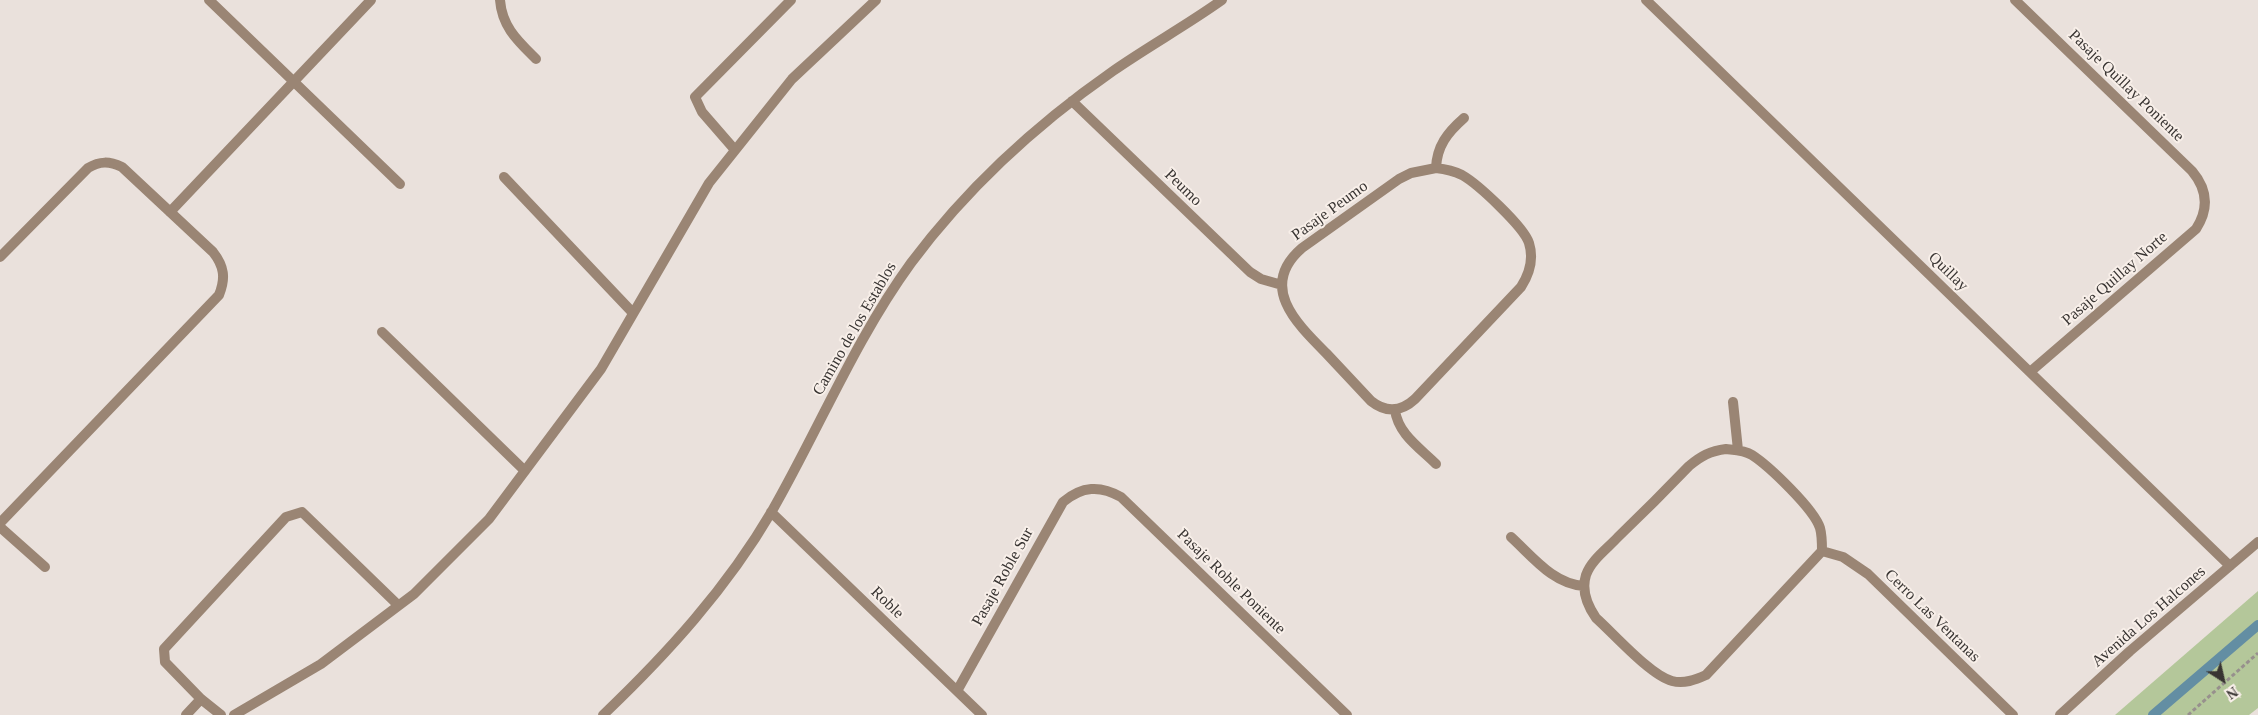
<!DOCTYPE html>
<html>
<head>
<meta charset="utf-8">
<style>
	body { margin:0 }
	#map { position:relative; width:2258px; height:715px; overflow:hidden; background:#eae1dc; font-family:"Times New Roman",serif }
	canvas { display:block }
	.north { position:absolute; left:2198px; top:655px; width:50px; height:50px; -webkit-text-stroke:4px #f8efe9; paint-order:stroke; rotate:145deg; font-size:14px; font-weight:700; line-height:20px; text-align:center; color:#383432 }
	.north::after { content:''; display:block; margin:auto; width:18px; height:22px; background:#383432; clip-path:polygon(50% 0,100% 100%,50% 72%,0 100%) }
</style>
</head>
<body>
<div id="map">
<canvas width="2258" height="715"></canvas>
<div class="north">N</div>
</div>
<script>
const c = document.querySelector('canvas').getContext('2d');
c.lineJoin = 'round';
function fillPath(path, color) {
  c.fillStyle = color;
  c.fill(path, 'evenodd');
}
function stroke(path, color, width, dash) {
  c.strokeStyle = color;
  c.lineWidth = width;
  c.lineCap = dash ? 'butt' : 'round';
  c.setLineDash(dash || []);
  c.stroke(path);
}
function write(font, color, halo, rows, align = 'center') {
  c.font = font + ' "Times New Roman",serif';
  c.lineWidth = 4;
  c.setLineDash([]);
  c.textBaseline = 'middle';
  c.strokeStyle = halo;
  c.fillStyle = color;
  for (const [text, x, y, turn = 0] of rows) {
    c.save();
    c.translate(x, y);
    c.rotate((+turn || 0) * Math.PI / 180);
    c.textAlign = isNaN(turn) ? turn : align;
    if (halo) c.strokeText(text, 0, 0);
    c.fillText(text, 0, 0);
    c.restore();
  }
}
const green = new Path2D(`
	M 2258,591 L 2258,708 L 2249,715 L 2115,715 Z`);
const stream = new Path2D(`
	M 2153,715 L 2258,625`);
const path = new Path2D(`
	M 2188,715 L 2258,653`);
const minor = new Path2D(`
	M 209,0 L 400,184
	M 500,0 C 502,27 518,41 536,59
	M 1646,0 L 2230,566
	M 2015,0 L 2192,171 C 2208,190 2209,209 2196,229 L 2030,372
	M 1072,101 L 1250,272 L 1261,279 L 1282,285
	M 735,150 L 702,112 L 695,97 L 791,0
	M 1436,168 C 1445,169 1454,171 1462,175 C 1478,184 1524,227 1529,243 C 1534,259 1530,273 1521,287 L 1415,399 C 1401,412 1386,413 1371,401 C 1356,385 1341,369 1326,353 C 1296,323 1258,286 1302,248 L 1399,179 L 1411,173 Z
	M 1436,168 C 1437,146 1447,133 1464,118
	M 504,177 L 633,313
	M 170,212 L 371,0
	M 0,257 L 88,168 C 100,161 109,161 122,167 L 213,252 C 224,266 226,278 219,295 L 0,523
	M 382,332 L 525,471
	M 1733,402 L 1738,450
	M 1395,410 C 1398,434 1420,448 1436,464
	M 1726,449 C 1735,450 1744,450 1752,455 C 1769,466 1814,509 1820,528 C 1822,535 1822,543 1822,551 L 1706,675 C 1695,680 1684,684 1672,681 C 1650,675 1614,634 1596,618 C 1587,605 1581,591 1586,575 C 1591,560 1608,548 1618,537 C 1642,514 1666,490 1689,466 C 1701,456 1710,451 1726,449 Z
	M 771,512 L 982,715
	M 0,527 L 45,567
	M 1511,537 C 1533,557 1553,584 1584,586
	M 1822,551 L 1843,557 L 1868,574 L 2013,715
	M 957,691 L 1063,502 C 1082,486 1100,485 1121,497 L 1347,715
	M 186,715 L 201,699
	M 221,715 L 201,699 L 165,662 L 164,649 L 286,517 L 302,512 L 398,605
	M 234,715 L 321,664 L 414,594 L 489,519 L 601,369 L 709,183 L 792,79 L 876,0
	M 603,715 C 667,654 727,588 772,511 C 819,429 855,340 911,263 C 967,188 1037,124 1113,71 C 1149,46 1187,25 1222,0
	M 2060,715 L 2130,651 L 2258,542`);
const streetNames = [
	["Pasaje Quillay Poniente",2126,86,44],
	["Peumo",1183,188,44],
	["Pasaje Peumo",1330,211,-36],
	["Quillay",1948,272,44],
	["Pasaje Quillay Norte",2115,279,-41],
	["Camino de los Establos",855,329,-60],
	["Pasaje Roble Sur",1003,577,-61],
	["Pasaje Roble Poniente",1231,582,44],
	["Roble",887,603,44],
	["Cerro Las Ventanas",1932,616,44],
	["Avenida Los Halcones",2149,617,-41]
];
fillPath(green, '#b4c79a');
stroke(stream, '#638ea3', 10);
stroke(path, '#97908d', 3, [4, 2.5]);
stroke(minor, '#9a8574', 10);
write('16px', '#383432', '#f8efe9', streetNames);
</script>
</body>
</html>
